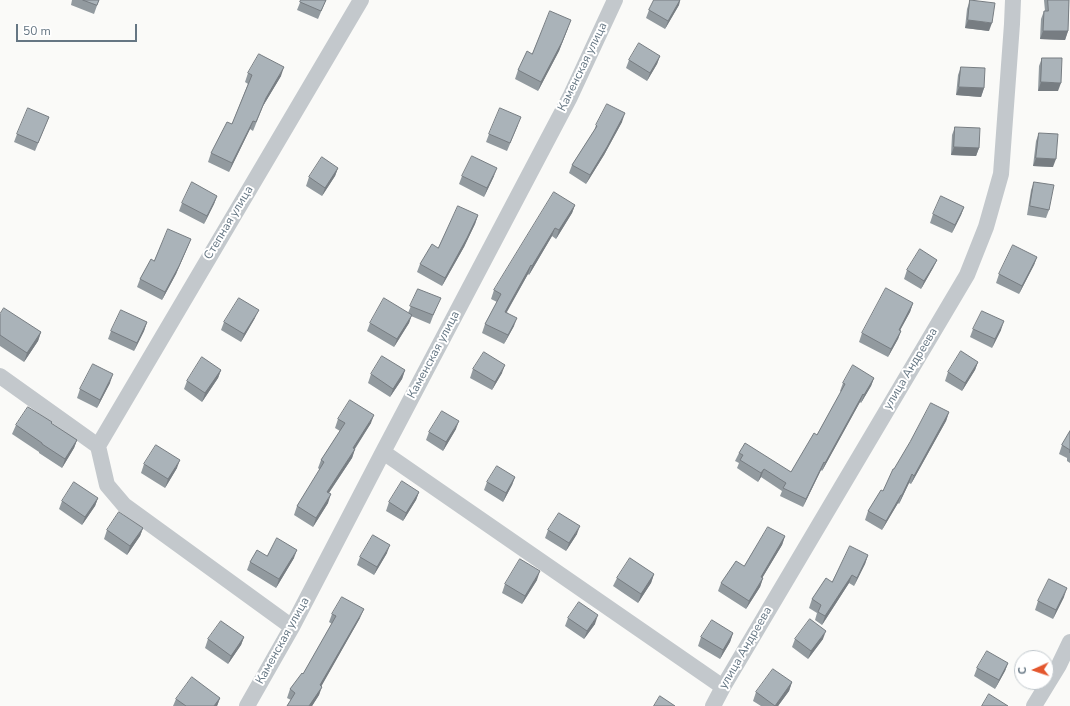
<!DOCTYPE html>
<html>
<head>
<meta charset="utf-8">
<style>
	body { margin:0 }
	#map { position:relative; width:1070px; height:706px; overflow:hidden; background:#fafaf8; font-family:"Nunito Sans",sans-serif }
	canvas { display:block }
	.north { position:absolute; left:1014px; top:650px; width:40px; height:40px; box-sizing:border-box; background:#fff; border:1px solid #c1c8cd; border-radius:50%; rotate:267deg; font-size:11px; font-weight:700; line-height:16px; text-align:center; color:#657683 }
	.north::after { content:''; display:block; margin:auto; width:14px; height:18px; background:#e4572e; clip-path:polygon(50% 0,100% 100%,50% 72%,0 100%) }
	.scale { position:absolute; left:16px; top:24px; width:121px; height:18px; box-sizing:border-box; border:2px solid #657683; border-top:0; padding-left:5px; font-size:12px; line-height:14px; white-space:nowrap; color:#657683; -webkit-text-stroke:3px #fff; paint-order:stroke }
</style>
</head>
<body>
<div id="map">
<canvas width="1070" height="706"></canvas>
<div class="north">С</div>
<div class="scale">50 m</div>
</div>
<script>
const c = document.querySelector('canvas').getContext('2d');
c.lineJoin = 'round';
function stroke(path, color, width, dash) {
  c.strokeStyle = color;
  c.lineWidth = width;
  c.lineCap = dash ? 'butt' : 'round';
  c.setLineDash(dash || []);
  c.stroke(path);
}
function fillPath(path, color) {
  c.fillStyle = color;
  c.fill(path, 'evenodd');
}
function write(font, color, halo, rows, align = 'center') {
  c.font = font + ' "Nunito Sans",sans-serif';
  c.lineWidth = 4;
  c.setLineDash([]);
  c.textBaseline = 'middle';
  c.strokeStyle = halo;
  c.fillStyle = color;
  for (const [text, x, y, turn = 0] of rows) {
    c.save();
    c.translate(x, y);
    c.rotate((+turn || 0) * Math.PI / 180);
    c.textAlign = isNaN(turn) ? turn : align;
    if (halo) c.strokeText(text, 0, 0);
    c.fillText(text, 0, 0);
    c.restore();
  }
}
const street = new Path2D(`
	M 0,376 L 98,446 L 107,485 L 124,505 L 292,627
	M 98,446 L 361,0
	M 383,452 L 723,687
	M 247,706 L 292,627 L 383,452 L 570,97 L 615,0
	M 713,706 L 723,687 L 967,275 L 986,227 L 1001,174 L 1012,24 L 1013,0
	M 1034,706 L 1059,665 L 1070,642`);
const wall = new Path2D(`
	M 72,0 L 99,0 L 94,14 L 71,5 Z
	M 301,0 L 326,0 L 318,19 L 297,10 Z
	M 654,0 L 680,0 L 679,5 L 665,29 L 646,18 L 649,10 Z
	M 970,0 L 989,31 L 965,28 L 967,9 Z
	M 1044,0 L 1069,0 L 1068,31 L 1065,40 L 1040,39 L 1041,19 L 1044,11 L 1045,11 Z
	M 568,28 L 559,51 L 538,91 L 515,79 L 518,70 L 532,54 Z
	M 660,56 L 657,64 L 647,81 L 626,68 L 629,60 Z
	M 1042,58 L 1058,91 L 1038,91 L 1039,66 Z
	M 961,67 L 984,88 L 981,97 L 956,95 L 958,75 Z
	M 248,73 L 281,76 L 263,106 L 253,131 L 250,129 L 229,172 L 208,162 L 211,153 L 232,124 L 248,84 L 245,82 Z
	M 49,117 L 35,151 L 14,142 L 17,134 Z
	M 622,122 L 604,155 L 586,184 L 569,173 L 572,165 L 594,131 L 596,125 Z
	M 518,125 L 507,151 L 486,142 L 489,134 Z
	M 955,127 L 979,148 L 976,156 L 951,155 L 952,135 Z
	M 1039,133 L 1053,167 L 1033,166 L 1036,141 Z
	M 338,168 L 335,176 L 322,196 L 306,186 L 309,177 Z
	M 462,176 L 494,176 L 484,197 L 459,184 Z
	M 1034,182 L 1049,210 L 1046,218 L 1027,215 L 1031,190 Z
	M 217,196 L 214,204 L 204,224 L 179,211 L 182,203 Z
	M 575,205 L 572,213 L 556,239 L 552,236 L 529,275 L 528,274 L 507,312 L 514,326 L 504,344 L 482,333 L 485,324 L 497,302 L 491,299 L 494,290 Z
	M 964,207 L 961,215 L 952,233 L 930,223 L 933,214 Z
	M 478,215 L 475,224 L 464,247 L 442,286 L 417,272 L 420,264 L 438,248 Z
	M 191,239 L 176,274 L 162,300 L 137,287 L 140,279 L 154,261 Z
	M 1037,257 L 1034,265 L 1019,294 L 996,283 L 999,274 Z
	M 937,260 L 933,268 L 921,289 L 904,279 L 907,270 Z
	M 418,289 L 437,306 L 430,324 L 411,316 L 409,323 L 394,347 L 367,331 L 370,323 L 408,313 Z
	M 913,303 L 910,312 L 900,330 L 901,331 L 898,339 L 888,357 L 859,342 L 862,333 Z
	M 0,314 L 41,332 L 38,341 L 24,362 L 0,346 Z
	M 255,318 L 241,342 L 221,330 L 224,322 Z
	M 147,322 L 144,331 L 134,351 L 108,339 L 111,331 Z
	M 973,329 L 1001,330 L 992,348 L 970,337 Z
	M 978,362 L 975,370 L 962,391 L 945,381 L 948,372 Z
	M 473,369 L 502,373 L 492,390 L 470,378 Z
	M 221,370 L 218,378 L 202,402 L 184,389 L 187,381 Z
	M 405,370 L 402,379 L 390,397 L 368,383 L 371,374 Z
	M 874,378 L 871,386 L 861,403 L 860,402 L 822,471 L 821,470 L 803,507 L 780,496 L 782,491 L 761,477 L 758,482 L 737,468 L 739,463 L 735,461 L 739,453 L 791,472 L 817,435 L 841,392 L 840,391 L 843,383 Z
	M 110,383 L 97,408 L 77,398 L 80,389 Z
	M 949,412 L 946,421 L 911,484 L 909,483 L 899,504 L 898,503 L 882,530 L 865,520 L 868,511 L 883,491 L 894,469 Z
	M 338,419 L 371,423 L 355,449 L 352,458 L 329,493 L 328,503 L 313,527 L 294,515 L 297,506 L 320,470 L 318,468 L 321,460 L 340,431 L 335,428 Z
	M 51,423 L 77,440 L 74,448 L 62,468 L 39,453 L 39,452 L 12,434 L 16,425 Z
	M 456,429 L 443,451 L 426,440 L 429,432 Z
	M 1070,431 L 1070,463 L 1067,461 L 1067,458 L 1059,454 L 1062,445 Z
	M 144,464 L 177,468 L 165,488 L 141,473 Z
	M 515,477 L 512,485 L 503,502 L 484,490 L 487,482 Z
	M 419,492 L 416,500 L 403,521 L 386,511 L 389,502 Z
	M 98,498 L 95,506 L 82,525 L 59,509 L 62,501 Z
	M 143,528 L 140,536 L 127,555 L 104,539 L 107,530 Z
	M 548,530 L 577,534 L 566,551 L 545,538 Z
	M 785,536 L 782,545 L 762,578 L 763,578 L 760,587 L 746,609 L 718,591 L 721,583 Z
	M 387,553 L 374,575 L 357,565 L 360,557 Z
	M 868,555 L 865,564 L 854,586 L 849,583 L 822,625 L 815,620 L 817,613 L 809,608 L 812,599 L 832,582 Z
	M 267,556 L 294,558 L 276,588 L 247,570 L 250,562 Z
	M 654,574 L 651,583 L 638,603 L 613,586 L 617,578 Z
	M 537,580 L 522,604 L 502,593 L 505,584 Z
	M 1064,597 L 1053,619 L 1035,610 L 1038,601 Z
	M 332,614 L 360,618 L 321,686 L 319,695 L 312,706 L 287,706 L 291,700 L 287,698 L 290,689 L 303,674 L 332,624 L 329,622 Z
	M 568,618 L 595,624 L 584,639 L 565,626 Z
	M 733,633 L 730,642 L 720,659 L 698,646 L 701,637 Z
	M 244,637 L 241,645 L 228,664 L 205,648 L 208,639 Z
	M 795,639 L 823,639 L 808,659 L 792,647 Z
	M 1008,663 L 1005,671 L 995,689 L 974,676 L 977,668 Z
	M 792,682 L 789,691 L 778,706 L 761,706 L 753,701 L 756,692 Z
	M 220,698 L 217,706 L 173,706 L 176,699 Z`);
const shadedWall = new Path2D(`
	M 680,0 L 679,5 L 665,29 L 668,21 Z
	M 571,20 L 559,51 L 538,91 L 541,82 Z
	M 968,20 L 992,23 L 989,31 L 965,28 Z
	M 1043,31 L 1068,31 L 1065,40 L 1040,39 Z
	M 660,56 L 657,64 L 647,81 L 650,73 Z
	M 284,67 L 281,76 L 263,106 L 253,131 L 266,98 Z
	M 1041,82 L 1061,83 L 1058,91 L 1038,91 Z
	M 959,87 L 984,88 L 981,97 L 956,95 Z
	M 625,113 L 622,122 L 604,155 L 586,184 L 590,175 Z
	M 253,121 L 250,129 L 229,172 L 232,163 Z
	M 954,147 L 979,148 L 976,156 L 951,155 Z
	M 1036,158 L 1056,159 L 1053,167 L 1033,166 Z
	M 338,168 L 335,176 L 322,196 L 325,188 Z
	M 497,168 L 494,176 L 484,197 L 487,188 Z
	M 217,196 L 214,204 L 204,224 L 207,216 Z
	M 575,205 L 572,213 L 556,239 L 559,230 Z
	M 964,207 L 961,215 L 952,233 L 955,225 Z
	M 478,215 L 475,224 L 464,247 L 442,286 L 445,278 Z
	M 555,228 L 552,236 L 529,275 L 532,266 Z
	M 191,239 L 176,274 L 162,300 L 165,292 Z
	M 1037,257 L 1034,265 L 1019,294 L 1022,286 Z
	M 937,260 L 933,268 L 921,289 L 924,281 Z
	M 531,265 L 528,274 L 502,320 L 505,312 Z
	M 913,303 L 910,312 L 896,338 L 899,330 Z
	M 259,310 L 255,318 L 241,342 L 244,334 Z
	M 412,315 L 409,323 L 394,347 L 397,339 Z
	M 517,318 L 514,326 L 504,344 L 508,335 Z
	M 1004,321 L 1001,330 L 992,348 L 995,339 Z
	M 147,322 L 144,331 L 134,351 L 137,343 Z
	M 901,331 L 898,339 L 888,357 L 891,349 Z
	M 41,332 L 38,341 L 24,362 L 27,353 Z
	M 978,362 L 975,370 L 962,391 L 965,383 Z
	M 505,365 L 502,373 L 492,390 L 495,382 Z
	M 221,370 L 218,378 L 202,402 L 205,393 Z
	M 405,370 L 402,379 L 390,397 L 393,389 Z
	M 113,374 L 110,383 L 97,408 L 100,400 Z
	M 874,378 L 871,386 L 861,403 L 864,395 Z
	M 863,394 L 860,402 L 822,471 L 825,463 Z
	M 949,412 L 946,421 L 911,484 L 914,476 Z
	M 374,415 L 371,423 L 350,456 L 353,448 Z
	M 459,421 L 456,429 L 443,451 L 446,442 Z
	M 77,440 L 74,448 L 62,468 L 65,459 Z
	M 355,449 L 352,458 L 324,500 L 327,492 Z
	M 180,460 L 177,468 L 165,488 L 168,479 Z
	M 824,462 L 821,470 L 803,507 L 806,499 Z
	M 764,469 L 761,477 L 758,482 L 761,473 Z
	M 912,474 L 909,483 L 899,504 L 902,495 Z
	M 515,477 L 512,485 L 503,502 L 506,493 Z
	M 419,492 L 416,500 L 403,521 L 406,513 Z
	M 331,494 L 328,503 L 313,527 L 316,518 Z
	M 901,495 L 898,503 L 882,530 L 886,521 Z
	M 98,498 L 95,506 L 82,525 L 85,517 Z
	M 580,526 L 577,534 L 566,551 L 569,543 Z
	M 143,528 L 140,536 L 127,555 L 130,546 Z
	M 785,536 L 782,545 L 758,585 L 761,577 Z
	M 390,545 L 387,553 L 374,575 L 377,567 Z
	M 297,550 L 294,558 L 276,588 L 279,579 Z
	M 868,555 L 865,564 L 854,586 L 857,578 Z
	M 540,571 L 537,580 L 522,604 L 525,596 Z
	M 654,574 L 651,583 L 638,603 L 641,594 Z
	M 852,575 L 849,583 L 822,625 L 825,616 Z
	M 763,578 L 760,587 L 746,609 L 749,601 Z
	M 1067,588 L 1064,597 L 1053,619 L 1056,610 Z
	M 364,609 L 360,618 L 317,694 L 320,685 Z
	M 598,615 L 595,624 L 584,639 L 587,631 Z
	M 826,631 L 823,639 L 808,659 L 811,651 Z
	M 733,633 L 730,642 L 720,659 L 723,650 Z
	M 244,637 L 241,645 L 228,664 L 231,656 Z
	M 1008,663 L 1005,671 L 995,689 L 999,680 Z
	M 792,682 L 789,691 L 778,706 L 775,706 Z
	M 322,687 L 319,695 L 312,706 L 309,706 Z
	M 220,698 L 217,706 L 214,706 Z`);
const building = new Path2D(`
	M 83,0 L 99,0 L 97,5 Z
	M 301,0 L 326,0 L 321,11 L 300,2 Z
	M 654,0 L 680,0 L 668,21 L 649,10 Z
	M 970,0 L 995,3 L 992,23 L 968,20 Z
	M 1048,0 L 1069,0 L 1068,31 L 1043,31 L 1044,11 L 1048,11 Z
	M 550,11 L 571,20 L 562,42 L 541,82 L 518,70 L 527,51 L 532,54 Z
	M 639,43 L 660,56 L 650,73 L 629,60 Z
	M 259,54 L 284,67 L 266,98 L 256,122 L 253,121 L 232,163 L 211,153 L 227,122 L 232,124 L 252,75 L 248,73 Z
	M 1042,58 L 1062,58 L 1061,83 L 1041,82 Z
	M 961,67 L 985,68 L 984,88 L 959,87 Z
	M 607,104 L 625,113 L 607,147 L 590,175 L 572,165 L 597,126 L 596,125 Z
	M 28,108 L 49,117 L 38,143 L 17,134 Z
	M 500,108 L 521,117 L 510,143 L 489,134 Z
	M 955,127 L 980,128 L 979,148 L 954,147 Z
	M 1039,133 L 1058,134 L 1056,159 L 1036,158 Z
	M 472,156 L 497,168 L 487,188 L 462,176 Z
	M 322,157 L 338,168 L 325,188 L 309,177 Z
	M 192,182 L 217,196 L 207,216 L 182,203 Z
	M 1034,182 L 1054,185 L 1049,210 L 1030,206 Z
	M 554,192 L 575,205 L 559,230 L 555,228 L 532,266 L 531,265 L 505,312 L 517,318 L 508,335 L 485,324 L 501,294 L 494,290 Z
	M 941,196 L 964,207 L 955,225 L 933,214 Z
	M 458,206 L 478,215 L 467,238 L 445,278 L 420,264 L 432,244 L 438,248 Z
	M 168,229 L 191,239 L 179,266 L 165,292 L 140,279 L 151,259 L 154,261 Z
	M 1013,245 L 1037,257 L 1022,286 L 999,274 Z
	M 920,249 L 937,260 L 924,281 L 907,270 Z
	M 886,288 L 913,303 L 899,330 L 901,331 L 891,349 L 862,333 Z
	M 418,289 L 441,298 L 433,315 L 410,306 Z
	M 239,298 L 259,310 L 244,334 L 224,322 Z
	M 384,298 L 412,315 L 397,339 L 370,323 Z
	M 4,308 L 41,332 L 27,353 L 0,335 L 0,314 Z
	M 121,310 L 147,322 L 137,343 L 111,331 Z
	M 982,311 L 1004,321 L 995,339 L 973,329 Z
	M 961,351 L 978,362 L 965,383 L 948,372 Z
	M 484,352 L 505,365 L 495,382 L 473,369 Z
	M 382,356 L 405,370 L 393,389 L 371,374 Z
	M 202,357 L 221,370 L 205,393 L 187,381 Z
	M 93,364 L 113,374 L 100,400 L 80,389 Z
	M 853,365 L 874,378 L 864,395 L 863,394 L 825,463 L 824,462 L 806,499 L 783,488 L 786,483 L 764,469 L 761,473 L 740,460 L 743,455 L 739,453 L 745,443 L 791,472 L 814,433 L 817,435 L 845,384 L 843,383 Z
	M 350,400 L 374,415 L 353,448 L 355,449 L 327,492 L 331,494 L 316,518 L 297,506 L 324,462 L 321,460 L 345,423 L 338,419 Z
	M 931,403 L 949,412 L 914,476 L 912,474 L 902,495 L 901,495 L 886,521 L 868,511 L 881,490 L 883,491 L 893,469 L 894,469 L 910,442 Z
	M 28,407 L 52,422 L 51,423 L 77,440 L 65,459 L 42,444 L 42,443 L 16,425 Z
	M 442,411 L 459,421 L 446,442 L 429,432 Z
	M 1070,431 L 1070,453 L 1070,450 L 1062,445 Z
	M 156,445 L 180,460 L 168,479 L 144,464 Z
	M 497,466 L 515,477 L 506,493 L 487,482 Z
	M 402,481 L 419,492 L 406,513 L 389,502 Z
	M 74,482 L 98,498 L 85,517 L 62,501 Z
	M 119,512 L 143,528 L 130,546 L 107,530 Z
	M 559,513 L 580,526 L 569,543 L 548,530 Z
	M 768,527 L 785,536 L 761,577 L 763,578 L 749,601 L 721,583 L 736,561 L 744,566 Z
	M 373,535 L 390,545 L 377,567 L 360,557 Z
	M 277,538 L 297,550 L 279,579 L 250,562 L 257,550 L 267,556 Z
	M 850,546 L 868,555 L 857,578 L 852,575 L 825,616 L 818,612 L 821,605 L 812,599 L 826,578 L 832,582 Z
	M 630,558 L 654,574 L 641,594 L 617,578 Z
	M 520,559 L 540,571 L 525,596 L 505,584 Z
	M 1049,579 L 1067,588 L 1056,610 L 1038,601 Z
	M 342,597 L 364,609 L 320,685 L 322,687 L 309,706 L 287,706 L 295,693 L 290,689 L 302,673 L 303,674 L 336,616 L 332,614 Z
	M 579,602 L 598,615 L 587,631 L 568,618 Z
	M 810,619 L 826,631 L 811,651 L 795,639 Z
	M 712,620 L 733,633 L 723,650 L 701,637 Z
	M 221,621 L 244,637 L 231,656 L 208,639 Z
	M 987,651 L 1008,663 L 999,680 L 977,668 Z
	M 773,669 L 792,682 L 775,706 L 756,692 Z
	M 192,677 L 220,698 L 214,706 L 186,706 L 176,699 Z
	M 989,694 L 1008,706 L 982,706 Z
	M 660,696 L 675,706 L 654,706 Z`);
const streetNames = [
	["Каменская улица",583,67,-64],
	["Степная улица",229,223,-59],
	["Каменская улица",434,355,-62],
	["улица Андреева",911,369,-59],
	["Каменская улица",283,641,-61],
	["улица Андреева",746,648,-60]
];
stroke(street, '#c3c8cc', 16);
fillPath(wall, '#929a9f');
fillPath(shadedWall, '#777d82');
fillPath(building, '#aab3b9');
stroke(building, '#777d82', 1);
write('12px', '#657683', '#fff', streetNames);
</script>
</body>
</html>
